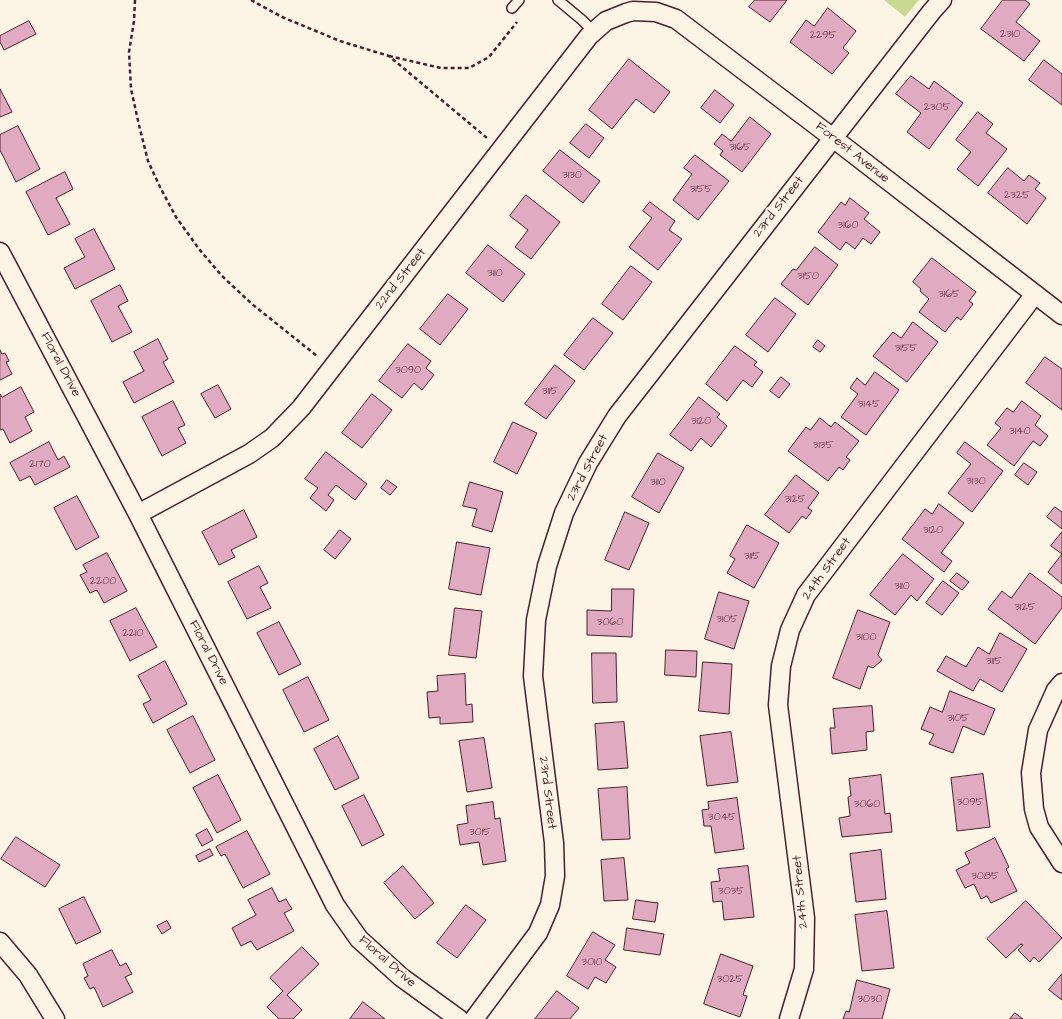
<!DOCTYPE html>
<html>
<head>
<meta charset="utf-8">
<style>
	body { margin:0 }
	canvas { display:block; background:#fcf5e5 }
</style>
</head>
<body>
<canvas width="1062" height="1019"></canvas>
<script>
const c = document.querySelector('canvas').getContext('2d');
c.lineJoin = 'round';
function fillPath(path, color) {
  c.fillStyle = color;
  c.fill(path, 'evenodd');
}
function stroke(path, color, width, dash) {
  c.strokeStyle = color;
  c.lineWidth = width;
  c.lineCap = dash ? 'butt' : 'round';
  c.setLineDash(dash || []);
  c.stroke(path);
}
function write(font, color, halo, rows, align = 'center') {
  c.font = font + ' "Architects Daughter",sans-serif';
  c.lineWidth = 4;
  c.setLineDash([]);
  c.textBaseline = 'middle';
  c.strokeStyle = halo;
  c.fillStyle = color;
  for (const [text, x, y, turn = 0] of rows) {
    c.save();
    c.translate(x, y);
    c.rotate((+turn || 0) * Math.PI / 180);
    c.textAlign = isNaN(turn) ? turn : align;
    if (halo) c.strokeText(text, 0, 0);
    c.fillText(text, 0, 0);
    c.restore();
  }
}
const green = new Path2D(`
	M 884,0 L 919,0 L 905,17 Z`);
const building = new Path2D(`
	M 755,0 L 787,0 L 770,22 L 749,7 Z
	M 1003,0 L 1025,0 L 1030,4 L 1016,22 L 1040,41 L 1024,61 L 981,29 Z
	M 828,8 L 856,31 L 843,48 L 849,53 L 832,74 L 790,42 L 806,20 L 814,26 Z
	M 29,21 L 36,34 L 4,50 L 0,42 L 0,36 Z
	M 629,59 L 670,92 L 654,113 L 636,99 L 612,129 L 589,110 Z
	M 1044,60 L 1062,74 L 1062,105 L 1029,80 Z
	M 911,76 L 929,89 L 934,81 L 963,103 L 929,149 L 907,132 L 921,113 L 896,94 Z
	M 0,89 L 12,112 L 0,117 Z
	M 715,90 L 734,105 L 720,123 L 701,108 Z
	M 978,112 L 993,124 L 986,133 L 1007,149 L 978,186 L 957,169 L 971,152 L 956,140 Z
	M 750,117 L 771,134 L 742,172 L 720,155 L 723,151 L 714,144 L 722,134 L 731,141 Z
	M 586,124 L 604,138 L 589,158 L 570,143 Z
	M 18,126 L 40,169 L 16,182 L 0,150 L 0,135 Z
	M 560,150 L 600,181 L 583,203 L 543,171 Z
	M 695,155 L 729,181 L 698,220 L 673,200 L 692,174 L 684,168 Z
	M 1008,168 L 1024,181 L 1029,175 L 1040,183 L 1035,189 L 1046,198 L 1027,224 L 988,193 Z
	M 65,172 L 73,189 L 56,198 L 70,224 L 48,235 L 26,192 Z
	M 526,195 L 560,222 L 531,259 L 515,247 L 528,230 L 510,216 Z
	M 850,198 L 869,213 L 864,219 L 880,232 L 871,244 L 863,238 L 855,249 L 846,242 L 840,250 L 818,232 L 841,202 L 845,205 Z
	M 650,202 L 675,221 L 669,230 L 682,239 L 658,270 L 629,247 L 652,218 L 643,211 Z
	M 94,229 L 115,269 L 75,289 L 64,268 L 85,257 L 75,239 Z
	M 488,245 L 525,274 L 503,302 L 466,273 Z
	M 815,247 L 838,265 L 808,305 L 781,284 L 793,269 L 796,270 Z
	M 932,258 L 976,292 L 969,301 L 973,304 L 961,320 L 957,317 L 945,332 L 919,312 L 929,299 L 920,291 L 921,289 L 913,282 Z
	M 631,266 L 652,282 L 623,320 L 602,304 Z
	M 120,285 L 128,301 L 118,306 L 132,332 L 112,342 L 91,301 Z
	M 448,294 L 468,309 L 440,345 L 420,329 Z
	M 775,298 L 796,314 L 768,352 L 746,335 Z
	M 593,318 L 613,333 L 584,370 L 564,355 Z
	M 913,322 L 938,342 L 907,382 L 873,356 L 893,332 L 901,338 Z
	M 158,339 L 168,359 L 163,362 L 174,382 L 134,403 L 123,382 L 144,371 L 134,352 Z
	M 818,340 L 825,346 L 820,352 L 813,347 Z
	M 408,344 L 431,361 L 426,368 L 434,375 L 422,390 L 414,383 L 402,398 L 379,381 Z
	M 735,346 L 757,362 L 754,365 L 763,372 L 752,387 L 743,380 L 727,401 L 706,384 Z
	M 0,350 L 2,354 L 5,353 L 9,361 L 6,362 L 12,374 L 0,380 Z
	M 1045,357 L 1062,369 L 1062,410 L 1026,383 Z
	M 555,365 L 575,381 L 546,419 L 525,404 Z
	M 875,372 L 899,390 L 866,435 L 841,417 L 858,394 L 850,388 L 857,378 L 865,385 Z
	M 781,377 L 790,384 L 779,398 L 770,391 Z
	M 218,385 L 231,409 L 215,418 L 201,394 Z
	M 21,387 L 34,412 L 25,417 L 32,431 L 10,443 L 3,429 L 0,430 L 0,394 L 2,397 Z
	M 372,394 L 392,410 L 362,448 L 342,433 Z
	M 699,397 L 720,414 L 717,417 L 727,426 L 711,447 L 701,438 L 691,451 L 670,435 Z
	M 173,401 L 185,425 L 178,428 L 186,443 L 162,456 L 142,417 Z
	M 1022,401 L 1041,416 L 1035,425 L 1048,436 L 1040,446 L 1033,441 L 1014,466 L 987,445 L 1001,428 L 995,423 L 1007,408 L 1013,412 Z
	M 820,418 L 831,427 L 835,422 L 859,441 L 846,457 L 850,460 L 843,470 L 839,467 L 828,481 L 788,451 L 806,427 L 810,430 Z
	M 513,422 L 537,433 L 517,474 L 494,462 Z
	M 49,442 L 58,460 L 64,456 L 70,467 L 35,485 L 30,476 L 20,481 L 10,463 Z
	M 965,442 L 1003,471 L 972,512 L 948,493 L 971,464 L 957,453 Z
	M 326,452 L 367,484 L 355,500 L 336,485 L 328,495 L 334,500 L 326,511 L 310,498 L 318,488 L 305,479 Z
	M 658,453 L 684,468 L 659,513 L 632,497 Z
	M 1024,463 L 1037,472 L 1028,485 L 1015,475 Z
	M 796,475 L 819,493 L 808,508 L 812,511 L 806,519 L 802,516 L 789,533 L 765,515 Z
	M 387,480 L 397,487 L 390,495 L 381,488 Z
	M 470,482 L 503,492 L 492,532 L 472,526 L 477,509 L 463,506 Z
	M 77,496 L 99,537 L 76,550 L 54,508 Z
	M 939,504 L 964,523 L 941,553 L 952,561 L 944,572 L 902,539 L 925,509 L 932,514 Z
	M 1055,507 L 1062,512 L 1062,529 L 1047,517 Z
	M 244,510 L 257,537 L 231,550 L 235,557 L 219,565 L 202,532 Z
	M 625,512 L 649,523 L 629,570 L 605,560 Z
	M 747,525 L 779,543 L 754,588 L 727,573 L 735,559 L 730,556 Z
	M 340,530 L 351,539 L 335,559 L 324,550 Z
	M 1062,532 L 1062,584 L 1048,572 L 1062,554 L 1051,546 Z
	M 457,542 L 490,548 L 481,595 L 449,589 Z
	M 107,553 L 127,591 L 104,603 L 97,590 L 90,593 L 80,575 L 87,572 L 83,565 Z
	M 903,554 L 934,579 L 917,601 L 911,595 L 895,615 L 870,595 Z
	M 259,566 L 268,583 L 260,587 L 271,608 L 247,619 L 228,582 Z
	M 957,573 L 969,582 L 962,590 L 950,581 Z
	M 1030,573 L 1062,597 L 1062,608 L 1035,644 L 988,609 L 1002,591 L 1011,598 Z
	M 943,581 L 959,593 L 942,615 L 926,603 Z
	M 612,589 L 634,589 L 632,637 L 587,635 L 587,610 L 611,611 Z
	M 719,592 L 749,601 L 734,649 L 705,639 Z
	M 136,608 L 157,647 L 130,661 L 110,621 Z
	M 455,608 L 482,611 L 476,658 L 449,655 Z
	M 858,610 L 890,622 L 878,655 L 882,660 L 873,668 L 868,666 L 860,689 L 833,678 Z
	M 279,622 L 301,664 L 279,675 L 257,633 Z
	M 1000,633 L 1027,649 L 1002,692 L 980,679 L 973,691 L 937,671 L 946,656 L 966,667 L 978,647 L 989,654 Z
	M 666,650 L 697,651 L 696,677 L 665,675 Z
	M 592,653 L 616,653 L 617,702 L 593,703 Z
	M 165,661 L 187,704 L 153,723 L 143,704 L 151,700 L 138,676 Z
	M 703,662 L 732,664 L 729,714 L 699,711 Z
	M 465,674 L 466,705 L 472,704 L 473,722 L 440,724 L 440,717 L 429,718 L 427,692 L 438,691 L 437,676 Z
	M 308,677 L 329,720 L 304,732 L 283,690 Z
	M 950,691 L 995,709 L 984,735 L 963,726 L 953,753 L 929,744 L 934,734 L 921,729 L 930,707 L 942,712 Z
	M 872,706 L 874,731 L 866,732 L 867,750 L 832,754 L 830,728 L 835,728 L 833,709 Z
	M 193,716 L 215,760 L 190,773 L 167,730 Z
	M 624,722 L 628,768 L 598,770 L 595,724 Z
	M 731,732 L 738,782 L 707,786 L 700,736 Z
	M 338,736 L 359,778 L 335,790 L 314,749 Z
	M 484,738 L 492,788 L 467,792 L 459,741 Z
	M 983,774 L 990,827 L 957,831 L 951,778 Z
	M 218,775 L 241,820 L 217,833 L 193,788 Z
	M 881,775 L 885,814 L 890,813 L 892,832 L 842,837 L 839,818 L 850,816 L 848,797 L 851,796 L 849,779 Z
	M 627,787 L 630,839 L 602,840 L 598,789 Z
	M 364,795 L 384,835 L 362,846 L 342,806 Z
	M 737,798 L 744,849 L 715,853 L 711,826 L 704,826 L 702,810 L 709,809 L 708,802 Z
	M 493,802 L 495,819 L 500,818 L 506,861 L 483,865 L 479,842 L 460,845 L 457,825 L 468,823 L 466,806 Z
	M 207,829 L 213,840 L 202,846 L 196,835 Z
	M 247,831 L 270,874 L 243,888 L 225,854 L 221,856 L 216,847 Z
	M 16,837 L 60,865 L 45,887 L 1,859 Z
	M 995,838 L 1009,867 L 1006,869 L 1017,891 L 991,903 L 987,896 L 981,899 L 974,884 L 965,888 L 956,870 L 970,863 L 965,853 Z
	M 210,849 L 213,855 L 199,862 L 196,856 Z
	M 881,850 L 886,899 L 856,902 L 850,854 Z
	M 624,858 L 628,900 L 604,901 L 601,860 Z
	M 403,866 L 434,903 L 415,919 L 384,883 Z
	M 748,866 L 754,917 L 724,920 L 722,901 L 713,902 L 711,882 L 720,881 L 718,869 Z
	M 272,888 L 279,902 L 286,899 L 292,909 L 284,913 L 294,931 L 257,950 L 251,941 L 241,946 L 232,928 L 256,915 L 248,900 Z
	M 84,897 L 101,932 L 76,944 L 59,909 Z
	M 636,900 L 658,903 L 655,922 L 633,919 Z
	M 1026,901 L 1062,938 L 1039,962 L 1034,957 L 1030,962 L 1018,950 L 1023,945 L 1021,944 L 1006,958 L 987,939 Z
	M 466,905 L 486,920 L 457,958 L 437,943 Z
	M 887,911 L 894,968 L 862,971 L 855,915 Z
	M 167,921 L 171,928 L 162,934 L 157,926 Z
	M 627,928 L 664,934 L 660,955 L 624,950 Z
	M 593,932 L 615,945 L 605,960 L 616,967 L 606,983 L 595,977 L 588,989 L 567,976 Z
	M 302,947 L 319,964 L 287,995 L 302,1010 L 293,1019 L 279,1019 L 267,1007 L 283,991 L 270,978 Z
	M 112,950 L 120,966 L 126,963 L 132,974 L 125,977 L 133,992 L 103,1007 L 94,987 L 90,989 L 84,978 L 88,976 L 83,964 Z
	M 721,954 L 753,966 L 743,995 L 747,996 L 740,1017 L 704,1004 Z
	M 1062,974 L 1062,1000 L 1049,990 Z
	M 857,980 L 890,989 L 882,1019 L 843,1019 L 846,1011 L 849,1012 Z
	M 557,991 L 579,1008 L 570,1019 L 535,1019 Z
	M 363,1002 L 385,1019 L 350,1019 Z
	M 1015,1013 L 1023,1019 L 1010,1019 Z`);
const path = new Path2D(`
	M 135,0 L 134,21 L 129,52 L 131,89 L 139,125 L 148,161 L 160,187 L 176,217 L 199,249 L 222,276 L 252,304 L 317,356
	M 251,0 L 282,17 L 340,41 L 389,56 L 487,138
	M 389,56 L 441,68 L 469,68 L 489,57 L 517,22`);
const lane = new Path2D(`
	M 558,0 L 582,20 L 594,32
	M 512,8 L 519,0`);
const street = new Path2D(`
	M 0,252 L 138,514 L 335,905 L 359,939 L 401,977 L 459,1019
	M 138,514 L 249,454 L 272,438 L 301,408 L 589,36 L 606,21 L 626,13 L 633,11 L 656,12 L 676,19 L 833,138 L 1062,315
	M 1062,683 L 1056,690 L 1038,730 L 1031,773 L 1034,809 L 1039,827 L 1062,863
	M 0,942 L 28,975 L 55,1019
	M 474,1019 L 538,933 L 550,905 L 555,876 L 554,843 L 533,676 L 536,620 L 547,566 L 564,513 L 588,463 L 617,416 L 932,11 L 942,0
	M 789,1019 L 804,969 L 805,918 L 778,705 L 781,666 L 790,630 L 806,595 L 1035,294`);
const numberNames = [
	["2310",1010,35],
	["2295",823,36],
	["2305",937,108],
	["3165",740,148],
	["3130",572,176],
	["3155",701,190],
	["2325",1017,196],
	["3160",848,226],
	["3110",495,274],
	["3150",808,277],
	["3165",949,295],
	["3155",906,349],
	["3090",408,371],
	["3115",550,392],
	["3145",869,405],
	["3120",701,422],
	["3140",1020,432],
	["3135",823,446],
	["2170",40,465],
	["3130",976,482],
	["3110",658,483],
	["3125",795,500],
	["3120",933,531],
	["3115",752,557],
	["2200",103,582],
	["3110",902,587],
	["3125",1025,608],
	["3105",727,620],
	["3060",610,623],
	["2210",133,634],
	["3100",866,638],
	["3115",994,662],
	["3105",958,719],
	["3095",970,803],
	["3060",867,805],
	["3045",722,818],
	["3015",480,833],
	["3085",985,877],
	["3035",731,892],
	["3010",592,963],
	["3025",730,980],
	["3030",870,1000]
];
const streetNames = [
	["Forest Avenue",852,153,38],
	["23rd Street",779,207,-52],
	["22nd Street",401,279,-52],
	["Floral Drive",60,365,62],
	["23rd Street",588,468,-62],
	["24th Street",827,569,-54],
	["Floral Drive",208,653,63],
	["23rd Street",547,793,83],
	["24th Street",801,892,-95],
	["Floral Drive",387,962,41]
];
fillPath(green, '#c7da8f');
fillPath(building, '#e0aac0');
stroke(building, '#4a1f2b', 1);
stroke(lane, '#4a1f2b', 12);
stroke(street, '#4a1f2b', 21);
stroke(path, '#4a1f2b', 2.5, [4, 3]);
stroke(lane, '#fcf5e5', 9);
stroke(street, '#fcf5e5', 18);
write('11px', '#704250', null, numberNames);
write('13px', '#4a1f2b', '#fcf5e5', streetNames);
</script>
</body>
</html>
